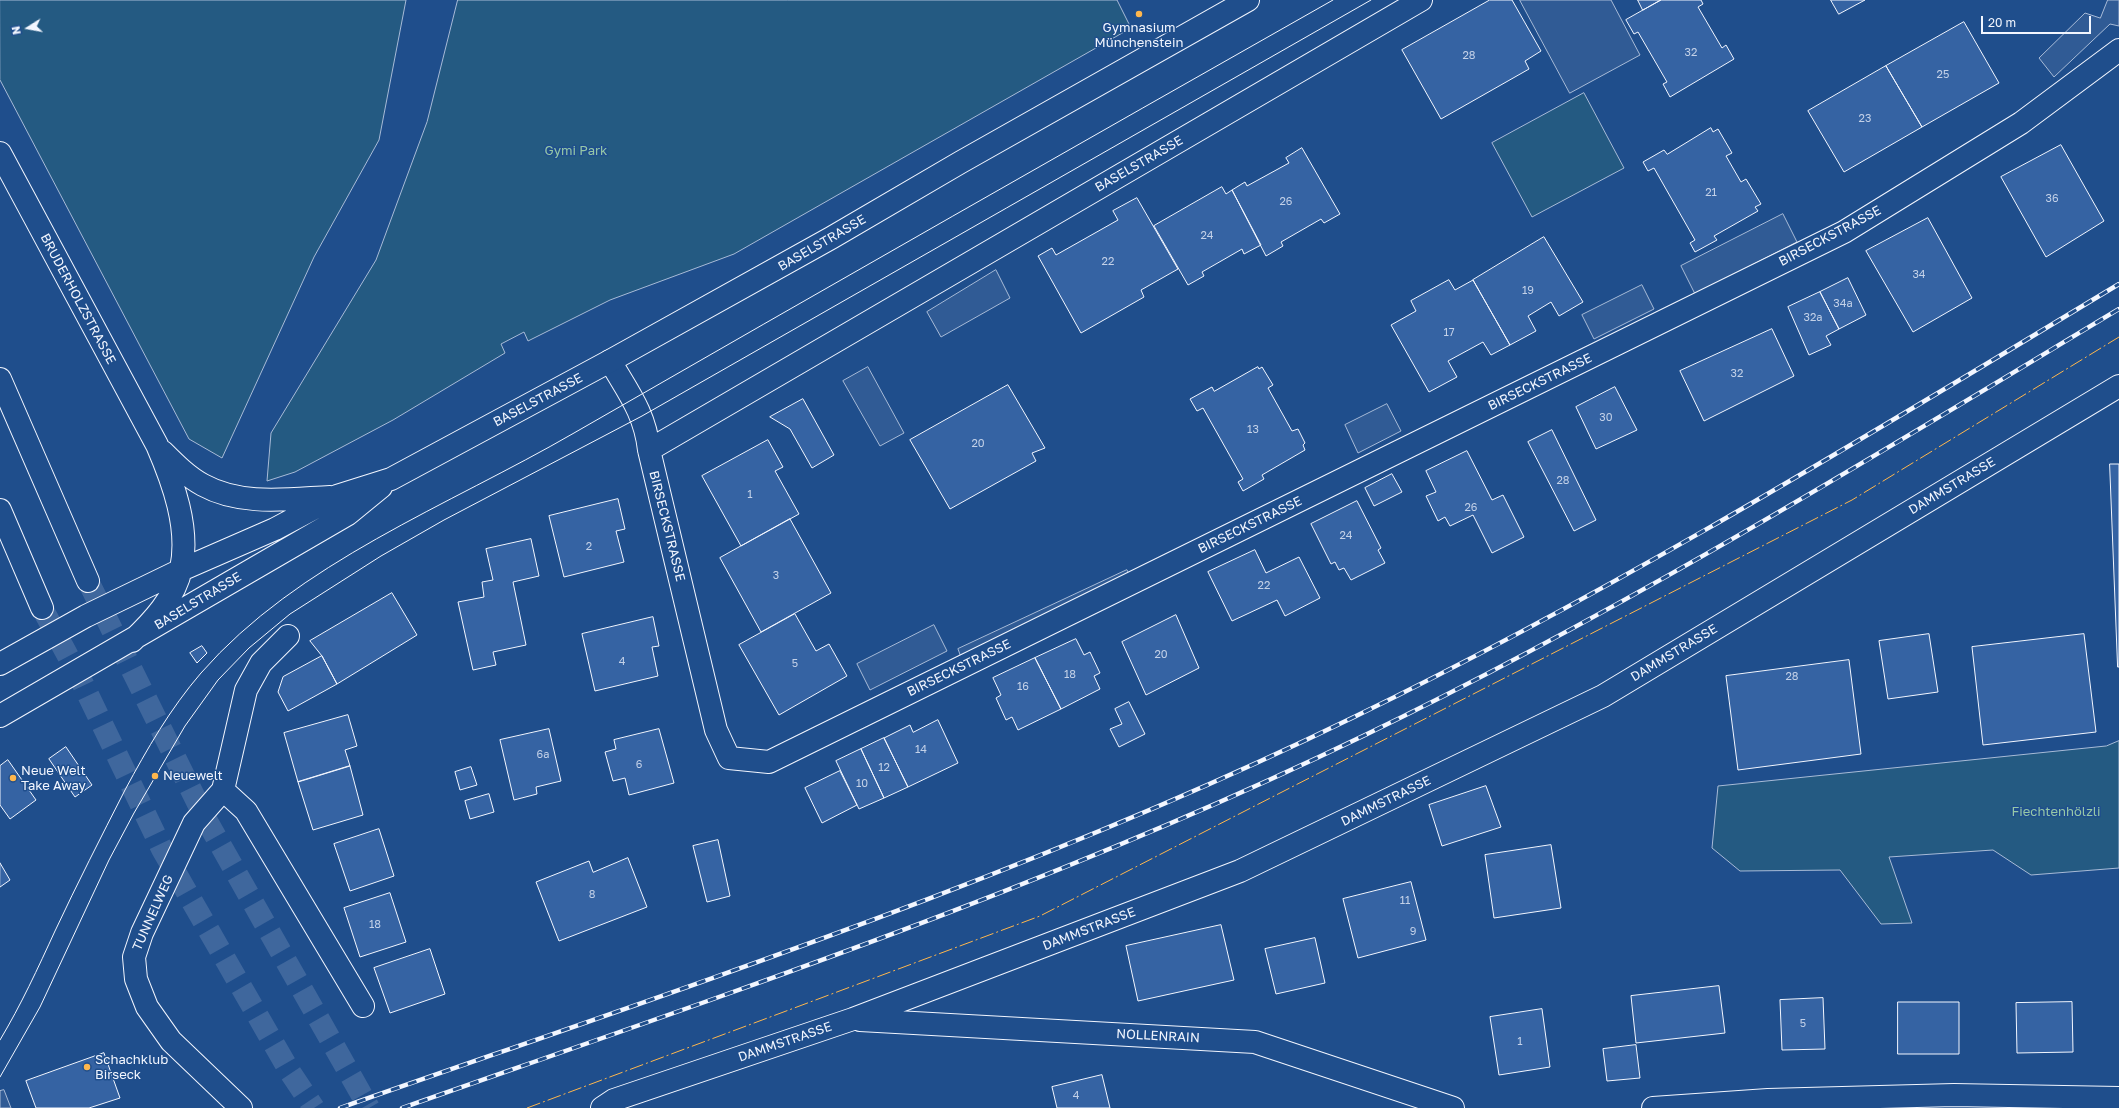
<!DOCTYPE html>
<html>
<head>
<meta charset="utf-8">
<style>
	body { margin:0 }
	#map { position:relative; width:2119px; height:1108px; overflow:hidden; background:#1f4e8c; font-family:"Golos Text",sans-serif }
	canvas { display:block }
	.north { position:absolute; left:8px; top:8px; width:40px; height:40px; -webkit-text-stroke:3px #1f4e8c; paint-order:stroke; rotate:259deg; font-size:11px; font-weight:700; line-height:16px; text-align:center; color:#f2f6ff }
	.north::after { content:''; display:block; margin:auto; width:14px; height:18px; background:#f2f6ff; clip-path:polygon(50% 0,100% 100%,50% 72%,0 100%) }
	.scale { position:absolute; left:1981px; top:16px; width:110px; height:18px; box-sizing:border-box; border:2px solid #f2f6ff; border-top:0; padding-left:5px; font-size:12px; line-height:14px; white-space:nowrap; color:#f2f6ff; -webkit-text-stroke:3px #1f4e8c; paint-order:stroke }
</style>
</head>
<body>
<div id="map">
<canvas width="2119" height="1108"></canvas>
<div class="north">N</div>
<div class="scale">20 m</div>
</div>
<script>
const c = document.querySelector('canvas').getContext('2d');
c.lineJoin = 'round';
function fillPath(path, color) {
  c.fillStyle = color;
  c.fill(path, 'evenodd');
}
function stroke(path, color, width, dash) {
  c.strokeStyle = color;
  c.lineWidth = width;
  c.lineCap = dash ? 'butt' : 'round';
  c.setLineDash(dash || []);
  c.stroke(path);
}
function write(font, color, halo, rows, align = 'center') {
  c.font = font + ' "Golos Text",sans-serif';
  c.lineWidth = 3;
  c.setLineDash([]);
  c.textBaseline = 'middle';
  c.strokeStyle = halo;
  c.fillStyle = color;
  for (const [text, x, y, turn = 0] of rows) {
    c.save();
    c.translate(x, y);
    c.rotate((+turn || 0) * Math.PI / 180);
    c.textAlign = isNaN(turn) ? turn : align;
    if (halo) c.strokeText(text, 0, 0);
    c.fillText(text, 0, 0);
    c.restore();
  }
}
const green = new Path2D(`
	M 0,0 L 406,0 L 379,140 L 314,257 L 222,458 L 189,439 L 0,80 Z
	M 458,0 L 1117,0 L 1131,28 L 734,254 L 610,300 L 528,341 L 524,332 L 501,344 L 505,353 L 393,420 L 295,472 L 267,481 L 271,433 L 376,260 L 427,122 Z
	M 1584,93 L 1624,168 L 1532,217 L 1492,143 Z
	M 2119,741 L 2119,868 L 2031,875 L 1993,850 L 1889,857 L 1912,923 L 1881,924 L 1840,870 L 1740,871 L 1712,848 L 1718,786 L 2106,746 Z`);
const parking = new Path2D(`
	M 1520,0 L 1611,0 L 1640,55 L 1570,93 Z
	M 2108,0 L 2119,0 L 2119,26 L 2110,24 L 2054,77 L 2039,58 L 2085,13 L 2100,18 Z
	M 1783,214 L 1797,242 L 1695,294 L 1681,266 Z
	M 996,270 L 1010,298 L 941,337 L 927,312 Z
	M 1642,285 L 1654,309 L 1594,339 L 1582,315 Z
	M 868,367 L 904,433 L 880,446 L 843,381 Z
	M 1387,404 L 1401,431 L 1358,453 L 1345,425 Z
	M 1127,570 L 1132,580 L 962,660 L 958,649 Z
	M 934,625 L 947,651 L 870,690 L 857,664 Z
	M 4,1090 L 11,1108 L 0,1108 L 0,1091 Z`);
const building = new Path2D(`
	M 1490,0 L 1512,0 L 1541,51 L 1525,61 L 1529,69 L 1441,119 L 1402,50 Z
	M 1638,0 L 1661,0 L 1643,10 Z
	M 1661,0 L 1701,0 L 1703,4 L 1698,7 L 1722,48 L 1726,45 L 1734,59 L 1670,97 L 1663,84 L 1667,82 L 1638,32 L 1634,34 L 1626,20 Z
	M 1831,0 L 1865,0 L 1839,14 Z
	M 1964,22 L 1999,83 L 1922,127 L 1886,66 Z
	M 1886,66 L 1922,127 L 1844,172 L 1808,111 Z
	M 1711,128 L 1713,132 L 1718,129 L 1732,153 L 1726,156 L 1741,182 L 1746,179 L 1761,204 L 1755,207 L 1758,211 L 1714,236 L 1717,240 L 1695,252 L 1690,243 L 1695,240 L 1654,168 L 1648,171 L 1643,162 L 1664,150 L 1667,154 Z
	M 2061,145 L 2104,221 L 2046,257 L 2001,177 Z
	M 1302,148 L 1340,214 L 1324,223 L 1321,219 L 1281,242 L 1283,246 L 1266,256 L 1232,190 L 1245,182 L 1247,186 L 1289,163 L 1286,158 Z
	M 1222,187 L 1226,194 L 1232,190 L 1261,245 L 1244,254 L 1242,249 L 1202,272 L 1204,276 L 1188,285 L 1154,226 Z
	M 1137,198 L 1178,269 L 1141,290 L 1144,297 L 1081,333 L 1038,256 L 1052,248 L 1056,255 L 1118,220 L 1113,211 Z
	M 1928,218 L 1972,298 L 1913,332 L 1866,251 Z
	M 1544,237 L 1583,302 L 1559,316 L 1551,302 L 1528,316 L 1536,331 L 1510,345 L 1473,280 Z
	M 1848,278 L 1866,315 L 1839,329 L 1820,292 Z
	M 1449,280 L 1455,290 L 1473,280 L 1510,345 L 1491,355 L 1483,342 L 1448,361 L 1457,377 L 1429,392 L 1391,325 L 1416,311 L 1411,301 Z
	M 1820,292 L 1839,329 L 1826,336 L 1831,345 L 1809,355 L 1788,307 Z
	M 1772,329 L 1794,376 L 1704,421 L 1680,371 Z
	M 1258,367 L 1259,369 L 1262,367 L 1273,385 L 1268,388 L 1292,431 L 1298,429 L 1305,443 L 1303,445 L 1305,450 L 1262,475 L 1264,479 L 1243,491 L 1238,482 L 1243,479 L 1203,408 L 1197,411 L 1190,399 L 1212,387 L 1214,391 Z
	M 1008,385 L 1045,448 L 1032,453 L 1036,461 L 950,509 L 910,440 Z
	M 1615,387 L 1637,430 L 1596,449 L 1576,407 Z
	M 803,399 L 834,455 L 812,468 L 790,429 L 770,417 Z
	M 1552,430 L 1596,520 L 1574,531 L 1528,442 Z
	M 768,440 L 783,467 L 775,471 L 799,514 L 741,546 L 702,476 Z
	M 1467,451 L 1492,500 L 1503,495 L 1524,537 L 1492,553 L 1473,515 L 1450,526 L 1445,517 L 1438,521 L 1426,496 L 1436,492 L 1426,471 Z
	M 2110,464 L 2119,464 L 2119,667 L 2118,667 Z
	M 1392,474 L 1402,492 L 1374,506 L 1365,488 Z
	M 618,499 L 625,529 L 616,531 L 624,562 L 564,577 L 549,516 Z
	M 1357,501 L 1381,548 L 1378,550 L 1385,563 L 1351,580 L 1344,568 L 1339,570 L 1335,562 L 1331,564 L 1311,524 Z
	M 790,519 L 831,593 L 761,632 L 720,558 Z
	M 531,539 L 539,576 L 513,582 L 526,645 L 493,652 L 496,665 L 473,670 L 458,602 L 484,597 L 482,582 L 493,580 L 486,549 Z
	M 1255,550 L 1266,573 L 1299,557 L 1320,598 L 1285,616 L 1277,600 L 1232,621 L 1208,572 Z
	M 392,593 L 417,635 L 337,684 L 322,656 L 310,641 Z
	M 795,614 L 816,651 L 829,644 L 847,676 L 779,715 L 739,645 Z
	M 1176,615 L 1199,668 L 1146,695 L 1122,642 Z
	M 653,617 L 659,646 L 652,647 L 658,676 L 595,691 L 582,634 Z
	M 1929,634 L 1938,692 L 1888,699 L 1879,641 Z
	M 2084,634 L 2096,732 L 1983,745 L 1972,647 Z
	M 1076,639 L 1084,655 L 1090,652 L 1100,673 L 1094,676 L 1100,689 L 1061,709 L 1035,658 Z
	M 202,646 L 207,653 L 197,663 L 190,653 Z
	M 322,656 L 337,684 L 288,711 L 278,692 L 283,677 Z
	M 1035,658 L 1061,709 L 1018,730 L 1012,717 L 1006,720 L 996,698 L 1001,695 L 993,678 Z
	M 1849,660 L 1861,754 L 1738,770 L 1726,676 Z
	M 1129,702 L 1145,734 L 1119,747 L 1110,729 L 1122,724 L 1115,709 Z
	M 348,715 L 357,746 L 345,750 L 350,766 L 298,782 L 284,733 Z
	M 938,720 L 958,763 L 908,787 L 884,738 L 910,725 L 913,732 Z
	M 549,729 L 561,781 L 536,787 L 537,794 L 514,800 L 500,740 Z
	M 659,729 L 674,783 L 629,795 L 625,778 L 613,781 L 605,752 L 616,749 L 614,740 Z
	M 884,738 L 908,787 L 884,798 L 861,749 Z
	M 66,747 L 92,785 L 75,797 L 49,759 Z
	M 861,749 L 884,798 L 859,809 L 836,761 Z
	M 8,760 L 36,800 L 10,819 L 0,805 L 0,766 Z
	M 350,766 L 363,815 L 313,830 L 298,782 Z
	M 471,767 L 477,785 L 460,790 L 455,772 Z
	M 840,771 L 857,805 L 822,823 L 805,788 Z
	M 1486,786 L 1501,827 L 1442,846 L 1429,805 Z
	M 489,794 L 494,812 L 470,819 L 465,801 Z
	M 379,829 L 394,876 L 350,891 L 334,844 Z
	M 718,840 L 730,896 L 707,902 L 693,846 Z
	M 1551,845 L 1561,908 L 1494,918 L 1485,855 Z
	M 628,858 L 647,907 L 559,941 L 536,882 L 589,861 L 593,872 Z
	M 0,863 L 10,880 L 0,887 Z
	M 1411,882 L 1426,940 L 1358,958 L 1343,899 Z
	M 390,893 L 406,942 L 360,957 L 344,908 Z
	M 1221,925 L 1234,980 L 1138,1001 L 1126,946 Z
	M 1315,938 L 1325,983 L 1276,994 L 1265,949 Z
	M 430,949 L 445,994 L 390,1013 L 374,968 Z
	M 1719,986 L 1725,1033 L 1636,1043 L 1631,996 Z
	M 1823,998 L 1825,1049 L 1782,1050 L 1780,1000 Z
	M 1898,1002 L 1959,1002 L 1959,1054 L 1898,1054 Z
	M 2072,1002 L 2073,1052 L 2017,1053 L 2016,1003 Z
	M 1542,1009 L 1550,1067 L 1499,1075 L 1490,1017 Z
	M 1636,1045 L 1640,1078 L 1607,1081 L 1603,1049 Z
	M 104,1053 L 120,1098 L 89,1108 L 36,1108 L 26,1081 Z
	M 1102,1075 L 1110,1108 L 1057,1108 L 1052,1087 Z`);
const majorTunnel = new Path2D(`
	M 88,581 L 203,814 L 369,1108
	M 42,608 L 82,682 L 162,849 L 290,1072 L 314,1108`);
const minor = new Path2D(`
	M 610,361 C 628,392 645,413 649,450 L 716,730 L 729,758 L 769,762 L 1844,232 L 2021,123 L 2119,50
	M 649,450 L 1421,0
	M 223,790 L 246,811 L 363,1006
	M 860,1020 L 1255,1042 L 1453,1108
	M 241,1108 L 171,1041 L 147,1007 L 136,979 L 134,957 L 142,933 L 194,823 L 223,790 L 246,690 L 261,663 L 288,636
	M 602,1108 L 614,1100 L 853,1019 L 1240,871 L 1603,696 L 2119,386
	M 1653,1108 L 1768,1100 L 1954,1095 L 2119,1098`);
const major = new Path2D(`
	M 0,153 L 157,445 C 173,482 190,528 181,569 C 175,598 152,622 132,641
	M 0,379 L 88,581
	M 163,452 C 175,464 188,477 203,485 C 241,506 288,499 330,497
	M 0,510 L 42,608
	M 0,664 L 86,616 L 181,570 L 275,529 L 337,496 L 391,479 L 610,361 L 831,238 L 961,162 L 1248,0
	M 0,716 L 348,514 L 381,487`);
const tram = new Path2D(`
	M 0,1040 C 21,1005 38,968 55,931 C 77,884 101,837 125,790 C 147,749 170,709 201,673 C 298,562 448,506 574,433 C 826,288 1079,144 1333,0
	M 0,1077 L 40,1007 L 109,860 L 134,813 L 185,726 L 218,680 L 249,648 L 290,614 L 381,556 L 444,520 L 642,416 L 1371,0`);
const rail = new Path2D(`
	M 340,1108 C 682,988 1028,876 1354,717 C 1618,589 1868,435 2119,284
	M 402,1108 C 727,994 1053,886 1363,736 C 1624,610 1871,458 2119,309`);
const power = new Path2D(`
	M 527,1108 L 1040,916 L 1852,500 L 2119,337`);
const markers = [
	[1139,14,4,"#ffb74d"],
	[155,776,4,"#ffb74d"],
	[13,778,4,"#ffb74d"],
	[87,1067,4,"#ffb74d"]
];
const numberNames = [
	["32",1691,53],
	["28",1469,56],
	["25",1943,75],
	["23",1865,119],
	["21",1711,193],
	["36",2052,199],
	["26",1286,202],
	["24",1207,236],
	["22",1108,262],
	["34",1919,275],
	["19",1528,291],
	["34a",1843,304],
	["32a",1813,318],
	["17",1449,333],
	["32",1737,374],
	["30",1606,418],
	["13",1253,430],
	["20",978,444],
	["28",1563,481],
	["1",750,495],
	["26",1471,508],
	["24",1346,536],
	["2",589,547],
	["3",776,576],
	["22",1264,586],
	["20",1161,655],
	["4",622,662],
	["5",795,664],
	["18",1070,675],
	["28",1792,677],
	["16",1023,687],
	["14",921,750],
	["6a",543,755],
	["6",639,765],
	["12",884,768],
	["10",862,784],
	["8",592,895],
	["11",1405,901],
	["18",375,925],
	["9",1413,932],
	["5",1803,1024],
	["1",1520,1042],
	["4",1076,1096]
];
const poiNames = [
	["Gymnasium",1139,28,"center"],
	["Münchenstein",1139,43,"center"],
	["Neue Welt",21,771],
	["Take Away",21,786],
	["Neuewelt",163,776],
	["Schachklub",95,1060],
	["Birseck",95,1075]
];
const parkNames = [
	["Gymi Park",576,151],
	["Fiechtenhölzli",2056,812]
];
const streetNames = [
	["BASELSTRASSE",1139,164,-30],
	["BIRSECKSTRASSE",1830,236,-28],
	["BASELSTRASSE",822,243,-30],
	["BRUDERHOLZSTRASSE",78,299,62],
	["BIRSECKSTRASSE",1540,382,-26],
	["BASELSTRASSE",538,400,-28],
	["DAMMSTRASSE",1952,486,-31],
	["BIRSECKSTRASSE",1250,525,-26],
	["BIRSECKSTRASSE",667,526,76],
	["BASELSTRASSE",198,601,-31],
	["DAMMSTRASSE",1674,653,-31],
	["BIRSECKSTRASSE",959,668,-26],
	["DAMMSTRASSE",1386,801,-26],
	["TUNNELWEG",153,913,-66],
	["DAMMSTRASSE",1089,929,-21],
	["NOLLENRAIN",1158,1036,3],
	["DAMMSTRASSE",785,1042,-19]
];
fillPath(green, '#245a82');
stroke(green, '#a8bbd7', 1);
fillPath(parking, '#305b95');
stroke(parking, '#a8bbd7', 1);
fillPath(building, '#3563a3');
stroke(building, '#f2f6ff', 1);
stroke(majorTunnel, '#3f679d', 22, [22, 11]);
stroke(minor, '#f2f6ff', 24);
stroke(major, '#f2f6ff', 24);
stroke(minor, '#1f4e8c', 22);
stroke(major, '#1f4e8c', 22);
stroke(tram, '#f2f6ff', 1);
stroke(rail, '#f2f6ff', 4.5);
stroke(rail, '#1f4e8c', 3, [9]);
stroke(power, '#ffb74d', 1, [14, 3, 2, 3]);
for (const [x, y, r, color] of markers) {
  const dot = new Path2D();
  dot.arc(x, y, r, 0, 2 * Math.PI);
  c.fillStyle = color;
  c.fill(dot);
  stroke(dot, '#1f4e8c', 1.5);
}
write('11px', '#c3d1e8', null, numberNames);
write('13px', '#f2f6ff', '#1f4e8c', poiNames, 'left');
write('13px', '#97c8a6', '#1f4e8c', parkNames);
write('13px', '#f2f6ff', '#1f4e8c', streetNames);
</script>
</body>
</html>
